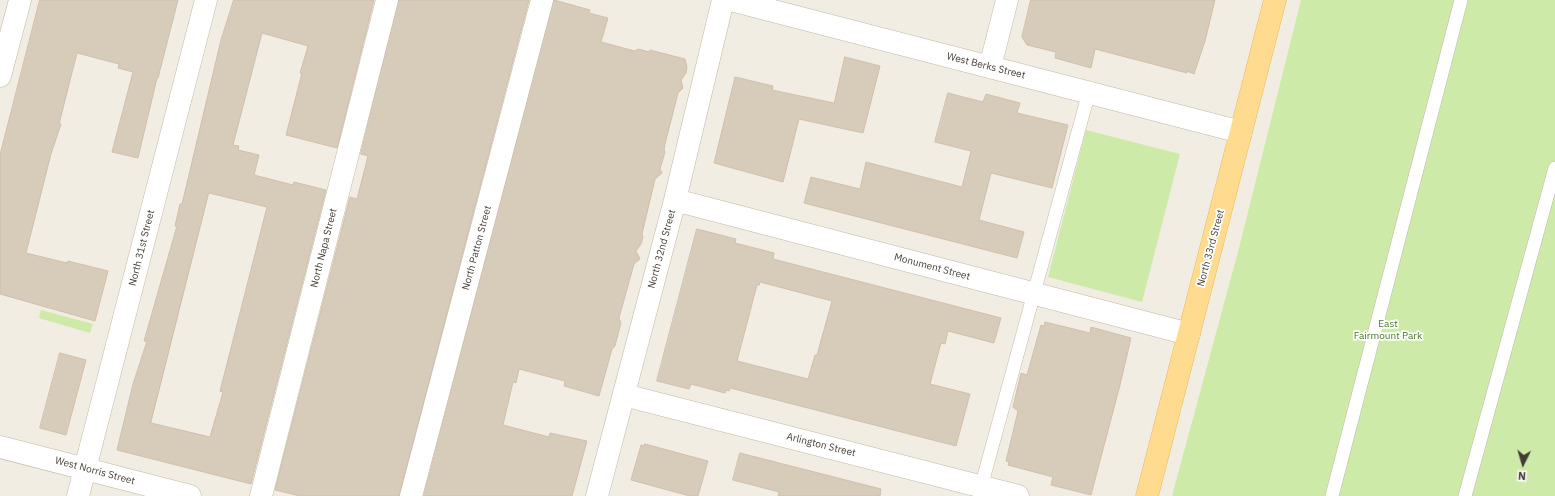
<!DOCTYPE html>
<html>
<head>
<meta charset="utf-8">
<style>
	body { margin:0 }
	#map { position:relative; width:1555px; height:496px; overflow:hidden; background:#f2ede2; font-family:"IBM Plex Sans",sans-serif }
	canvas { display:block }
	.north { position:absolute; left:1503px; top:444px; width:40px; height:40px; -webkit-text-stroke:3px #fff; paint-order:stroke; rotate:185deg; font-size:11px; font-weight:700; line-height:16px; text-align:center; color:#443d33 }
	.north::after { content:''; display:block; margin:auto; width:14px; height:18px; background:#443d33; clip-path:polygon(50% 0,100% 100%,50% 72%,0 100%) }
</style>
</head>
<body>
<div id="map">
<canvas width="1555" height="496"></canvas>
<div class="north">N</div>
</div>
<script>
const c = document.querySelector('canvas').getContext('2d');
c.lineJoin = 'round';
function fillPath(path, color) {
  c.fillStyle = color;
  c.fill(path, 'evenodd');
}
function stroke(path, color, width, dash) {
  c.strokeStyle = color;
  c.lineWidth = width;
  c.lineCap = dash ? 'butt' : 'round';
  c.setLineDash(dash || []);
  c.stroke(path);
}
function write(font, color, halo, rows, align = 'center') {
  c.font = font + ' "IBM Plex Sans",sans-serif';
  c.lineWidth = 3.5;
  c.setLineDash([]);
  c.textBaseline = 'middle';
  c.strokeStyle = halo;
  c.fillStyle = color;
  for (const [text, x, y, turn = 0] of rows) {
    c.save();
    c.translate(x, y);
    c.rotate((+turn || 0) * Math.PI / 180);
    c.textAlign = isNaN(turn) ? turn : align;
    if (halo) c.strokeText(text, 0, 0);
    c.fillText(text, 0, 0);
    c.restore();
  }
}
const green = new Path2D(`
	M 1301,0 L 1555,0 L 1555,496 L 1172,496 L 1239,248 Z
	M 1086,130 L 1180,154 L 1142,302 L 1048,277 Z
	M 41,310 L 93,324 L 90,333 L 39,318 Z`);
const building = new Path2D(`
	M 40,0 L 178,0 L 158,78 L 157,78 L 138,158 L 112,152 L 133,72 L 118,68 L 119,64 L 77,53 L 59,124 L 61,124 L 51,154 L 26,253 L 67,263 L 68,261 L 108,271 L 95,321 L 0,294 L 0,155 Z
	M 234,0 L 374,0 L 337,148 L 286,135 L 302,73 L 300,73 L 308,46 L 262,33 L 248,87 L 233,145 L 239,146 L 238,150 L 259,155 L 254,175 L 293,185 L 294,182 L 326,190 L 251,484 L 117,450 L 133,384 L 147,341 L 144,341 L 177,226 L 175,226 L 180,204 L 182,204 L 221,40 ZM 209,193 L 267,207 L 220,391 L 223,392 L 210,437 L 151,423 Z
	M 399,0 L 529,0 L 399,496 L 300,496 L 275,490 L 350,197 L 357,199 L 368,156 L 361,154 Z
	M 554,0 L 590,10 L 589,13 L 608,18 L 601,42 L 635,51 L 638,49 L 649,52 L 650,50 L 685,59 L 687,67 L 686,73 L 681,80 L 683,88 L 678,93 L 665,144 L 664,150 L 665,152 L 660,169 L 662,173 L 655,179 L 642,234 L 643,237 L 641,244 L 636,251 L 640,259 L 634,264 L 619,318 L 621,323 L 615,346 L 612,349 L 599,396 L 564,386 L 565,381 L 519,369 L 516,383 L 513,382 L 503,425 L 549,437 L 550,433 L 587,441 L 572,496 L 424,496 Z
	M 1031,0 L 1215,0 L 1205,41 L 1194,74 L 1187,71 L 1187,73 L 1095,49 L 1091,68 L 1055,58 L 1056,52 L 1027,45 L 1022,37 Z
	M 845,57 L 880,66 L 863,133 L 799,119 L 783,182 L 714,163 L 735,77 L 773,86 L 772,90 L 834,103 Z
	M 948,93 L 983,102 L 986,94 L 1020,103 L 1017,113 L 1068,125 L 1052,188 L 991,173 L 979,220 L 1024,232 L 1017,258 L 804,203 L 811,177 L 860,189 L 866,162 L 962,187 L 971,151 L 935,142 Z
	M 697,229 L 736,239 L 735,243 L 774,253 L 773,259 L 1001,318 L 994,343 L 948,331 L 945,344 L 941,343 L 930,384 L 970,394 L 956,446 L 730,388 L 729,391 L 726,390 L 725,393 L 691,384 L 689,389 L 657,381 ZM 760,282 L 832,301 L 817,355 L 815,355 L 808,379 L 737,361 L 757,285 L 759,285 Z
	M 1045,322 L 1090,333 L 1091,327 L 1131,338 L 1120,385 L 1091,495 L 1051,485 L 1053,477 L 1008,465 L 1009,462 L 1006,461 L 1018,411 L 1013,407 L 1021,373 L 1027,375 L 1041,325 L 1044,326 Z
	M 60,353 L 86,360 L 66,435 L 40,428 Z
	M 645,444 L 708,461 L 698,496 L 690,496 L 631,480 L 641,445 L 644,446 Z
	M 740,453 L 881,489 L 880,496 L 778,496 L 779,492 L 733,480 Z`);
const lane = new Path2D(`
	M 981,487 L 1089,92
	M 1332,496 L 1461,0
	M 1465,496 L 1555,168`);
const street = new Path2D(`
	M 731,0 L 1241,132
	M 990,67 L 1007,0
	M 0,76 L 20,0
	M 675,200 L 1189,334
	M 624,395 L 1018,496
	M 0,447 L 190,496
	M 78,496 L 206,0
	M 261,496 L 387,0
	M 411,496 L 542,0
	M 597,496 L 675,200 L 723,0`);
const primary = new Path2D(`
	M 1147,496 L 1275,0`);
const streetNames = [
	["West Berks Street",986,66,14],
	["North 31st Street",142,248,-76],
	["North Napa Street",324,248,-76],
	["North Patton Street",477,248,-75],
	["North 33rd Street",1211,248,-75],
	["North 32nd Street",662,249,-75],
	["Monument Street",932,267,15],
	["Arlington Street",821,445,14],
	["West Norris Street",95,471,15]
];
const parkNames = [
	["East",1388,324],
	["Fairmount Park",1388,336]
];
fillPath(green, '#ceeaa8');
fillPath(building, '#d7cbba');
stroke(building, '#cfc0aa', 1);
stroke(lane, '#c1b7a8', 14);
stroke(street, '#c1b7a8', 23);
stroke(primary, '#e9b959', 23);
stroke(lane, '#fff', 13);
stroke(street, '#fff', 22);
stroke(primary, '#ffdb8f', 22);
write('10px', '#443d33', '#fff', streetNames);
write('10px', '#467824', '#fff', parkNames);
</script>
</body>
</html>
